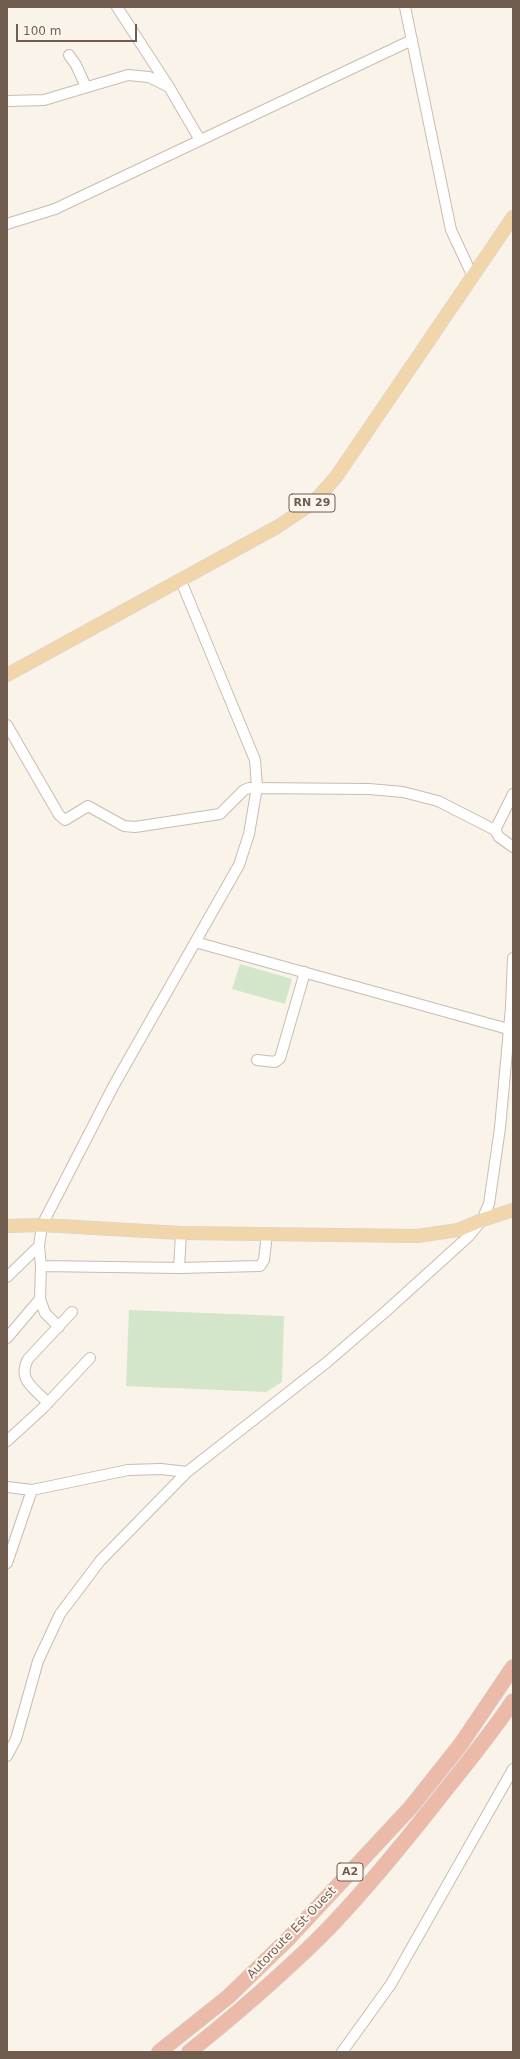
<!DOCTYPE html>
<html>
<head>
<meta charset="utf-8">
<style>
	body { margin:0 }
	#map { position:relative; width:520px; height:2059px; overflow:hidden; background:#faf3e9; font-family:"DejaVu Sans",sans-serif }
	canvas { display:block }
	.frame { position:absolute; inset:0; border:8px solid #715c50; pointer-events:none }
	.scale { position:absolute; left:16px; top:24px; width:121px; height:18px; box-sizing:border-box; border:2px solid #715c50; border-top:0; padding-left:5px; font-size:12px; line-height:14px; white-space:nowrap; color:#715c50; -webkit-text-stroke:3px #fdf7ef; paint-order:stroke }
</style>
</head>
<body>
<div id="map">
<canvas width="520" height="2059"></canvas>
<div class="frame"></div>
<div class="scale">100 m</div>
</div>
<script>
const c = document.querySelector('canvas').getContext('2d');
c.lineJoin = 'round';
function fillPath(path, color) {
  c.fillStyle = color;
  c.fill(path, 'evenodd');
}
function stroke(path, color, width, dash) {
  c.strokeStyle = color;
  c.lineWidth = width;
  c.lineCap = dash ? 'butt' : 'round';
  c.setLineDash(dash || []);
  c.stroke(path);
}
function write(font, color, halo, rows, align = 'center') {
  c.font = font + ' "DejaVu Sans",sans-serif';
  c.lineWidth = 4;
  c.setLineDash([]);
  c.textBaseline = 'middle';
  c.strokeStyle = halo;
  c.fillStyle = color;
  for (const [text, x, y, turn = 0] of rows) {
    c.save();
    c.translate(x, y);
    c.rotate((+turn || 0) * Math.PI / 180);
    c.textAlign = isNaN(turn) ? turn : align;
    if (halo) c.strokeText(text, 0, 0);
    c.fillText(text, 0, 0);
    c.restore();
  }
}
const green = new Path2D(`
	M 240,964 L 292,979 L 285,1004 L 232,989 Z
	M 129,1310 L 284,1316 L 282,1382 L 266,1392 L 126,1386 Z`);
const minor = new Path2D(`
	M 117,7 L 169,87
	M 405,7 L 451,230 L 473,277
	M 69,55 L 76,65 L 86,87
	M 7,101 L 44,100 L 128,75 L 149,77 L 169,87 L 200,140
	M 7,224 L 55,209 L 412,40
	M 7,725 L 59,815 L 65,820 L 88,806 L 124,826 L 135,827 L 220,814 L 244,790 L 249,788 L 369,789 L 403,792 L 438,801 L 495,830 L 499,837 L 513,847
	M 495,830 L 513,794
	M 195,942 L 508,1029
	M 257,1060 L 275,1062 L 280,1058 L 305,972
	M 41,1266 L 179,1268 L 260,1266 L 264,1260 L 267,1234
	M 179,1268 L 181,1233
	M 7,1277 L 39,1246
	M 40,1299 L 45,1313 L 59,1327
	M 7,1338 L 40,1299 L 41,1266 L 39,1246 L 42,1225 L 114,1085 L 239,865 L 249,834 L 257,787 L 255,760 L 181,581
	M 48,1403 C 34,1388 17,1380 28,1359 L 72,1312
	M 7,1441 L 43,1408 L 90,1358
	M 7,1487 L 32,1490 L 128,1470 L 161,1469 L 187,1472
	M 7,1563 L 32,1490
	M 7,1756 L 16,1739 L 38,1661 L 60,1614 L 100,1561 L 187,1472 L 326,1363 L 384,1313 L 469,1236 L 482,1220 L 489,1204 L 500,1128 L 511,1007 L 513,958
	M 342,2052 L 391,1984 L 513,1769`);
const major = new Path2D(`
	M 7,675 L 277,527 L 313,503 L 336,477 L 513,217
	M 7,1226 L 42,1225 L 181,1233 L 417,1236 L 458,1230 L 482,1220 L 513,1210`);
const highway = new Path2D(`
	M 159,2052 L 228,1997 L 287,1940 L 411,1807 L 461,1744 L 513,1667
	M 189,2052 C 234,2016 278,1978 319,1938 C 361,1896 399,1849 436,1802 C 462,1769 489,1737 513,1701`);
const shields = [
	[312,503,46],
	[350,1872,26]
];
const shieldNames = [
	["RN 29",312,503],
	["A2",350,1872]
];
const streetNames = [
	["Autoroute Est-Ouest",292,1933,-46]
];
fillPath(green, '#d4e6c9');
stroke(minor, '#cabbb0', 12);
stroke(major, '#d7d1ce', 14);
stroke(highway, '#d7d1ce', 16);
stroke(minor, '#fff', 10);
stroke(major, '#f0d6aa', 13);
stroke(highway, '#ecbaa8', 15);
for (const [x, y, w] of shields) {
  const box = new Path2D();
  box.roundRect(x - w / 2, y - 9, w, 18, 3);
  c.fillStyle = '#fdf7ef';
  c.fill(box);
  stroke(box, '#715c50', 1);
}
write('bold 11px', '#715c50', null, shieldNames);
write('12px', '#715c50', '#fdf7ef', streetNames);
</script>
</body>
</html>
